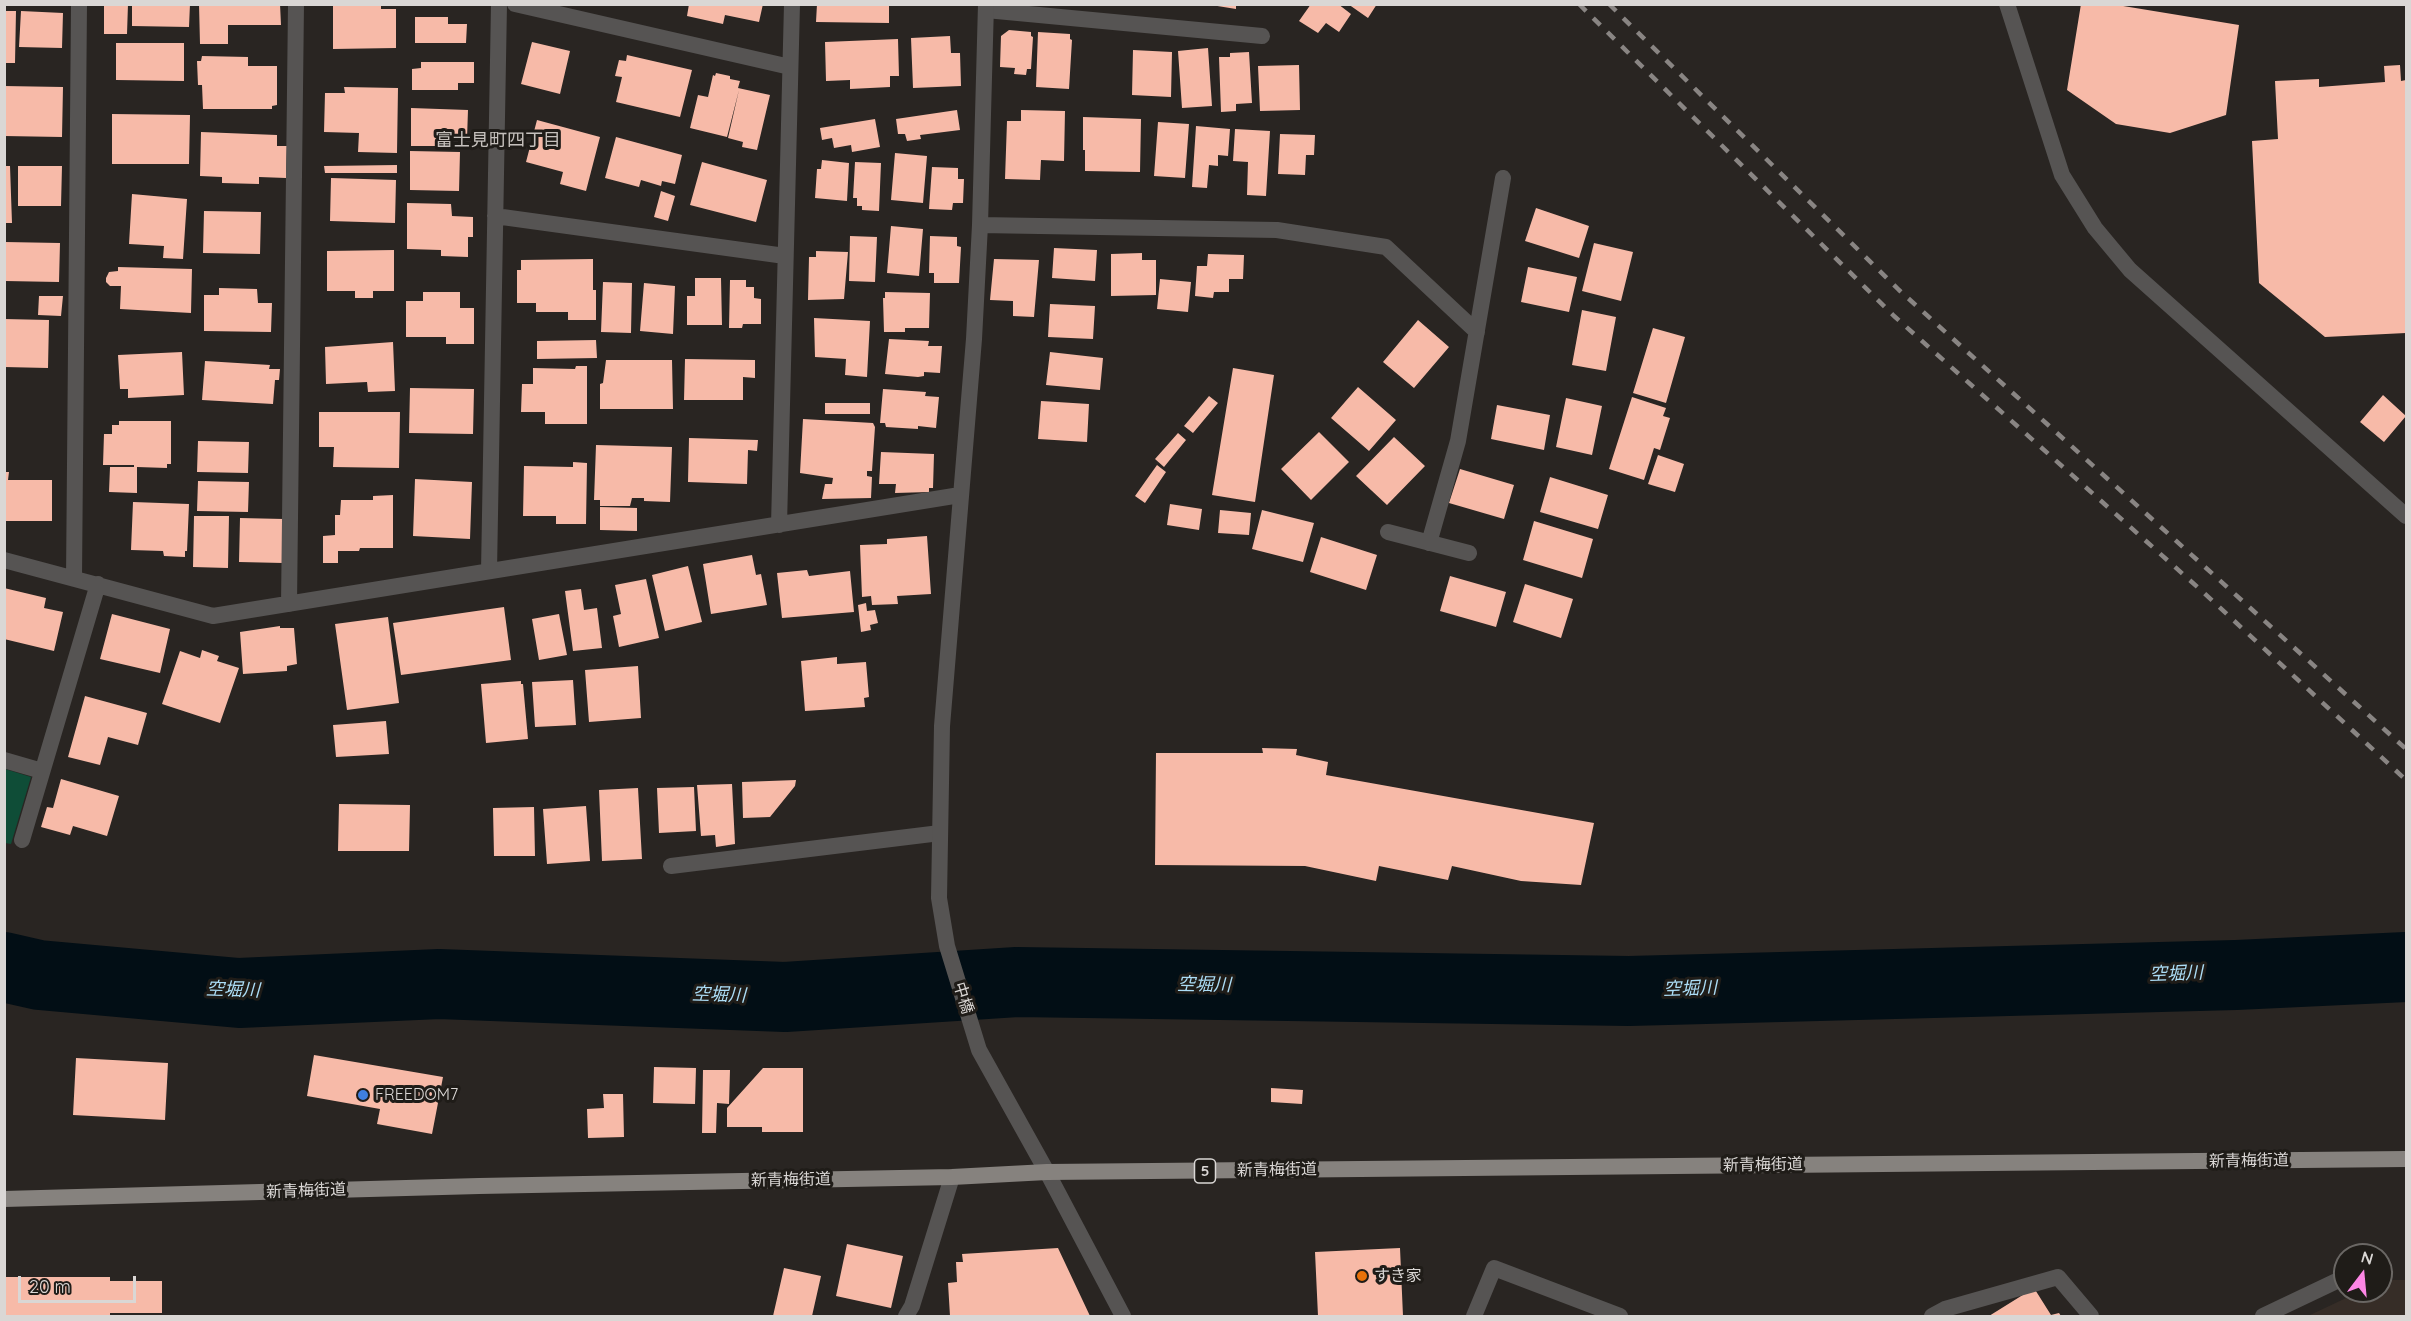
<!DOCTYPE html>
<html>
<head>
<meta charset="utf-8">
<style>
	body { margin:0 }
	#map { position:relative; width:2411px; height:1321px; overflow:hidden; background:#292522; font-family:Quicksand,sans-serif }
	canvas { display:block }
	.frame { position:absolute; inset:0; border:6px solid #dad7d5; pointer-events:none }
	.north { position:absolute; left:2333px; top:1243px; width:60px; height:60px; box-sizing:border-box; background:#1f1c18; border:2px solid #6a6764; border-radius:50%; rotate:16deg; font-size:16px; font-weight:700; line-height:24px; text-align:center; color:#dad7d5 }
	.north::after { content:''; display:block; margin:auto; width:21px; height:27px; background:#fc86e4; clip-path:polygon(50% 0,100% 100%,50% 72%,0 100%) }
	.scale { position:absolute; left:18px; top:1276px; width:118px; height:27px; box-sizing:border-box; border:3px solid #dad7d5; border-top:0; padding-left:8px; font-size:18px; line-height:21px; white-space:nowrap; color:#dad7d5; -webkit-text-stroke:4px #1f1c18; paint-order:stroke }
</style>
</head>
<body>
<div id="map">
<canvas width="2411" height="1321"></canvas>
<div class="frame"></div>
<div class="north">N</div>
<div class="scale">20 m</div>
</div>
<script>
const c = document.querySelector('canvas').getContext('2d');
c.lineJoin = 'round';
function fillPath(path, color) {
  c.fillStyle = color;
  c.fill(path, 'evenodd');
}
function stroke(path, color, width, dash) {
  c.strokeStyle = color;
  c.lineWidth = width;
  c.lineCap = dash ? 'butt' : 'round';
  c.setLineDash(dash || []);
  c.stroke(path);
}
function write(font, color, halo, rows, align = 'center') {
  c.font = font + ' Quicksand,"Noto Sans JP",sans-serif';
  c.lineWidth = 6;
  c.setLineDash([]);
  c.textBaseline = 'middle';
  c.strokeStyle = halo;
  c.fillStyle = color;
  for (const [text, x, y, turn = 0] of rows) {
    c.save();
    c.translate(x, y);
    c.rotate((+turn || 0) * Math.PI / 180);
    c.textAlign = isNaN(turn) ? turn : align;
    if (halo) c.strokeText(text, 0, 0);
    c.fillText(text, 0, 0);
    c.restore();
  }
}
const built = new Path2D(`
	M 2384,1280 L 2406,1280 L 2406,1316 L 2308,1316 L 2361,1291 L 2381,1291 L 2381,1281 Z`);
const green = new Path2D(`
	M 5,769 L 31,777 L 11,844 L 5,843 Z`);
const river = new Path2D(`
	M 4,967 L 39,975 L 239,993 L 439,984 L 785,997 L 1017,982 L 1629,991 L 2236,975 L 2406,967`);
const building = new Path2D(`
	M 104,4 L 128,4 L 127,34 L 104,34 Z
	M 132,4 L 190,4 L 189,27 L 132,26 Z
	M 199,4 L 280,4 L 281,25 L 228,25 L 228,44 L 200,44 Z
	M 689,4 L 763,4 L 759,22 L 725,15 L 723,24 L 687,16 Z
	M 817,4 L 889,5 L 889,23 L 816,22 Z
	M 1205,4 L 1236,4 L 1236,9 Z
	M 1311,4 L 1338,4 L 1351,14 L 1339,32 L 1326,23 L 1318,33 L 1299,21 Z
	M 1348,4 L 1377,4 L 1368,18 Z
	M 2081,4 L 2111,4 L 2239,25 L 2226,115 L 2170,133 L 2116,124 L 2067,90 Z
	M 333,5 L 381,5 L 381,9 L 396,9 L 396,48 L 333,49 Z
	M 4,11 L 16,11 L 15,63 L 4,63 Z
	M 21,11 L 63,13 L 62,48 L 19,47 Z
	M 415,17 L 448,17 L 448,24 L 467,24 L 466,43 L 415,43 Z
	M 1009,30 L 1031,32 L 1031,36 L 1033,37 L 1031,69 L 1027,69 L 1026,75 L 1014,74 L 1015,68 L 1000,67 L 1001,36 Z
	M 1038,32 L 1070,34 L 1070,39 L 1072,40 L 1069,89 L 1036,87 Z
	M 950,36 L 951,53 L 960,53 L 961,86 L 913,88 L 911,38 Z
	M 898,39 L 899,76 L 890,76 L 890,87 L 850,89 L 850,80 L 826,81 L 825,42 Z
	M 532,42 L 570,51 L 560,94 L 521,84 Z
	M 116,43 L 184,43 L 184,81 L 116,80 Z
	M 1208,48 L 1212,106 L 1182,108 L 1178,51 Z
	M 1133,50 L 1172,52 L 1171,97 L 1132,95 Z
	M 1249,52 L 1252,103 L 1236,104 L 1236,111 L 1221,112 L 1219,57 L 1230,57 L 1230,53 Z
	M 627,55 L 692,70 L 680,117 L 616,102 L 622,77 L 615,76 L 619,60 L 626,61 Z
	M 202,56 L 248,57 L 248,66 L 277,66 L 277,105 L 272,106 L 272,109 L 203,109 L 202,85 L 198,85 L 197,61 L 201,61 Z
	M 421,62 L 474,62 L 474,83 L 458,83 L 458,90 L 412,90 L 412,69 L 421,68 Z
	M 1299,65 L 1300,110 L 1260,111 L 1258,66 Z
	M 2400,65 L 2401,81 L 2406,80 L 2406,333 L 2325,337 L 2259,283 L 2252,141 L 2278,139 L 2275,81 L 2319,79 L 2319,87 L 2385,82 L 2384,66 Z
	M 716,73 L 730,76 L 730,79 L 740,81 L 738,88 L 770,95 L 757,150 L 742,147 L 743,142 L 728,138 L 739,90 L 727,137 L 690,128 L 698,95 L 708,97 L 713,75 L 715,76 Z
	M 4,86 L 63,87 L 62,137 L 4,136 Z
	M 344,87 L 398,88 L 397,153 L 358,152 L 359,133 L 324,132 L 325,93 L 345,93 Z
	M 411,108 L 468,110 L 467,139 L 450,139 L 449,146 L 411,146 Z
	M 957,110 L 960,130 L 920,135 L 921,139 L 907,141 L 905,134 L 898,134 L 896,119 Z
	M 1021,110 L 1065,111 L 1064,161 L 1041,160 L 1040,180 L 1005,179 L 1007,121 L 1021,121 Z
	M 112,114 L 190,115 L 189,164 L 112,164 Z
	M 1083,117 L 1141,119 L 1140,172 L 1085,171 L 1085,150 L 1083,150 Z
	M 875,119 L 880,147 L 852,152 L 851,145 L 834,148 L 832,138 L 822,140 L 820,128 Z
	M 537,120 L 600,137 L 586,191 L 560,184 L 563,172 L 526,162 Z
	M 1158,122 L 1189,124 L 1185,178 L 1154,176 Z
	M 1196,126 L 1230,129 L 1228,156 L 1218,155 L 1218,166 L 1209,165 L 1207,188 L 1192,187 Z
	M 1235,129 L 1270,131 L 1266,196 L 1247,195 L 1248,162 L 1233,161 Z
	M 201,132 L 277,135 L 277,146 L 287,146 L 286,178 L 259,177 L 259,184 L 222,183 L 222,177 L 200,176 Z
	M 1280,134 L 1315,135 L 1314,155 L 1306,155 L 1305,175 L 1278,174 Z
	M 616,137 L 682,155 L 675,184 L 662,181 L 661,186 L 641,180 L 639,187 L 605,178 Z
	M 410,151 L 460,152 L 459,191 L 410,190 Z
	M 895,153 L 927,156 L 923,203 L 891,200 Z
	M 822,160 L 849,163 L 847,201 L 815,198 L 817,169 L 821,169 Z
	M 702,162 L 767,180 L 756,222 L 690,205 Z
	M 855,162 L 881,163 L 879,211 L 862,210 L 862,206 L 857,206 L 857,198 L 853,198 Z
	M 397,165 L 397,173 L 325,173 L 324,166 Z
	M 4,166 L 10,166 L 12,223 L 4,223 Z
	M 18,166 L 62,166 L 61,206 L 18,206 Z
	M 932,167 L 958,168 L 958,179 L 964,179 L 963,203 L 953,203 L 952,210 L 929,209 Z
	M 331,178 L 396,180 L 395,223 L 330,221 Z
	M 661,191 L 675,196 L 668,221 L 654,217 Z
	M 132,194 L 187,199 L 183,259 L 163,258 L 164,246 L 129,244 Z
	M 407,203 L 451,204 L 452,216 L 473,217 L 473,237 L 468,237 L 468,257 L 441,256 L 441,250 L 407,249 Z
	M 1536,208 L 1589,226 L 1579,258 L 1525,241 Z
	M 204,211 L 261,212 L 260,254 L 203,253 Z
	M 891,226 L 923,229 L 919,276 L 887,273 Z
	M 850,236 L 877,237 L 875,282 L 849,281 Z
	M 930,236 L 957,237 L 957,246 L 961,247 L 959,283 L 934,283 L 934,273 L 929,273 Z
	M 5,242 L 60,243 L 59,282 L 5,281 Z
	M 1594,243 L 1633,252 L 1621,301 L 1582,291 Z
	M 1054,248 L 1097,250 L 1095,281 L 1052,278 Z
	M 394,250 L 394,291 L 373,291 L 373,298 L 355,298 L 355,291 L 327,291 L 327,251 Z
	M 816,251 L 848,252 L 844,299 L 808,300 L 809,257 L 816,257 Z
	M 1142,253 L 1142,260 L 1156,260 L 1156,295 L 1111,296 L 1111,254 Z
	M 1208,254 L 1244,255 L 1243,279 L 1229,279 L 1229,292 L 1214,292 L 1213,298 L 1195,296 L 1197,266 L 1207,266 Z
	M 593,259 L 593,290 L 596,290 L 596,320 L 568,320 L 568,312 L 536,312 L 536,303 L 517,303 L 517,270 L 521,270 L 521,260 Z
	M 994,259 L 1039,260 L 1034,317 L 1013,316 L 1013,301 L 990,300 Z
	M 118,267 L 192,269 L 191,313 L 120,309 L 121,286 L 110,286 L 106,282 L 106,278 L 109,272 L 118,271 Z
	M 1528,267 L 1577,277 L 1569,312 L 1521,302 Z
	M 695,278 L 721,278 L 722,325 L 687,325 L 687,296 L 695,296 Z
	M 1160,279 L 1191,282 L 1188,312 L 1157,309 Z
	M 730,280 L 746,280 L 746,287 L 754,287 L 754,298 L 761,299 L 761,324 L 743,324 L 742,328 L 729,328 Z
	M 603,282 L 632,283 L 631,333 L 601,332 Z
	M 644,283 L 675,286 L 673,334 L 640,331 Z
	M 219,288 L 257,289 L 258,303 L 272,303 L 271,332 L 204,331 L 204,295 L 219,295 Z
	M 423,292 L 460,292 L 460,308 L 474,308 L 474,344 L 446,344 L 446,337 L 406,337 L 406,301 L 423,301 Z
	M 885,292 L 930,293 L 929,328 L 905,328 L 905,332 L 884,332 L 883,298 L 885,298 Z
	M 39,296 L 63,296 L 61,316 L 38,315 Z
	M 1050,304 L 1095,306 L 1093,339 L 1048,337 Z
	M 1582,310 L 1616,317 L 1606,371 L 1572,365 Z
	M 814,318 L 870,321 L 867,377 L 845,375 L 846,359 L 815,357 Z
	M 4,319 L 49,320 L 48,368 L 4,367 Z
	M 1418,320 L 1449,347 L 1414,388 L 1383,362 Z
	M 1653,328 L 1685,337 L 1666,403 L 1633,393 Z
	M 889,339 L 929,341 L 928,346 L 942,346 L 940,373 L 924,372 L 924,376 L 918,377 L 885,374 Z
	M 596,340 L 597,358 L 537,359 L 537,341 Z
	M 393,342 L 395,391 L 368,392 L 367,382 L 326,384 L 325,347 Z
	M 182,352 L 184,395 L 128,398 L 128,389 L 120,389 L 118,355 Z
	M 1050,352 L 1103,358 L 1100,390 L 1046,385 Z
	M 685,359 L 755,360 L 755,378 L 743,377 L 743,400 L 684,400 Z
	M 606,360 L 672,360 L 673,409 L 600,409 L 600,384 L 603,383 Z
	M 205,361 L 270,365 L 269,369 L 280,369 L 279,380 L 275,380 L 273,404 L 202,400 Z
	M 576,366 L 587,366 L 587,424 L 545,424 L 545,412 L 521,412 L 522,384 L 533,384 L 533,368 L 575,369 Z
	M 1233,368 L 1274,375 L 1255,502 L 1212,495 Z
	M 1358,387 L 1396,420 L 1369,451 L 1331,418 Z
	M 410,388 L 474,389 L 473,434 L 409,433 Z
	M 883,389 L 926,392 L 925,396 L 939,397 L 936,428 L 918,426 L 918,429 L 886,427 L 885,423 L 880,423 Z
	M 2383,395 L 2406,416 L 2384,442 L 2360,422 Z
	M 1209,396 L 1218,403 L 1193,433 L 1184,426 Z
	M 1632,397 L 1666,408 L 1663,416 L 1670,418 L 1660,450 L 1654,448 L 1644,480 L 1609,469 Z
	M 1566,398 L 1602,406 L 1592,455 L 1556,447 Z
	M 1041,401 L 1089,404 L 1087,442 L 1038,439 Z
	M 825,403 L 870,403 L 870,414 L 825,414 Z
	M 1497,405 L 1550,415 L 1544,450 L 1491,439 Z
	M 319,412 L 400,412 L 399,468 L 333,467 L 334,447 L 319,447 Z
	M 803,419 L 873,423 L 875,427 L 872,471 L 867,471 L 867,476 L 872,477 L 871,498 L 822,499 L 825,484 L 832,484 L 833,478 L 800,473 Z
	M 119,421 L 171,421 L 171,464 L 167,464 L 167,468 L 137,467 L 137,493 L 109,492 L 110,467 L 134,467 L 134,465 L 103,465 L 104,434 L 112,434 L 112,425 L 119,425 Z
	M 1319,432 L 1349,462 L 1311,500 L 1281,469 Z
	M 1178,433 L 1186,440 L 1164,467 L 1155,459 Z
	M 1394,437 L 1425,466 L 1387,505 L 1356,476 Z
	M 689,438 L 758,440 L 757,451 L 748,450 L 747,484 L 688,482 Z
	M 198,441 L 249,442 L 248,473 L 197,472 Z
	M 596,445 L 672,447 L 670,502 L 644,501 L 644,498 L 632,498 L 630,506 L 600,506 L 600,500 L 594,500 Z
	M 881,452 L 934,454 L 933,488 L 929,488 L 929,492 L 895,493 L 896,484 L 879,484 Z
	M 1658,455 L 1684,464 L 1675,492 L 1648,484 Z
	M 573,462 L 587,463 L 586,524 L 556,524 L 556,516 L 523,516 L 524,466 L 573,467 Z
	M 1157,465 L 1166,472 L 1145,503 L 1135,496 Z
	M 1460,469 L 1514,485 L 1504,519 L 1449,503 Z
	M 4,472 L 9,472 L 8,480 L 52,480 L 52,521 L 4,521 Z
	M 1550,477 L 1608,495 L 1598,529 L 1540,512 Z
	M 415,479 L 472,482 L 470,539 L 413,536 Z
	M 198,481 L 249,482 L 248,512 L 197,511 Z
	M 393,495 L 393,548 L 360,548 L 359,551 L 338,551 L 338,563 L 323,563 L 323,536 L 335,535 L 335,515 L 340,515 L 341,500 L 373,500 L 373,496 Z
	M 133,502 L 189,504 L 187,551 L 185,551 L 185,557 L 164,556 L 163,551 L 131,550 Z
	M 1170,504 L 1202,509 L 1199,530 L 1167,525 Z
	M 600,507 L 637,508 L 637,531 L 600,530 Z
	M 1220,510 L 1251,513 L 1249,535 L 1218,533 Z
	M 1262,510 L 1314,523 L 1303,562 L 1252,549 Z
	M 194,516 L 229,516 L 228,568 L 193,567 Z
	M 240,518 L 284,519 L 283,563 L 239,562 Z
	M 1534,521 L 1593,539 L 1582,578 L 1523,560 Z
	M 927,536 L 931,594 L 897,596 L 898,604 L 872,605 L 871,596 L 862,597 L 860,545 L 887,544 L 887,539 Z
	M 1321,537 L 1377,555 L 1366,590 L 1310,572 Z
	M 752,555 L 756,575 L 761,574 L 767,605 L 711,614 L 703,564 Z
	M 688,566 L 702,622 L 665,631 L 652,575 Z
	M 807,570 L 809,576 L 850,571 L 854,612 L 782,618 L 777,573 Z
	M 1450,576 L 1506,592 L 1496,627 L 1440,611 Z
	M 646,579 L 659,638 L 619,647 L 613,616 L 621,614 L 615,585 Z
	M 1525,584 L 1573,599 L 1561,638 L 1513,622 Z
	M 4,588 L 46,598 L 44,608 L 63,612 L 54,651 L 4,639 Z
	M 581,589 L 584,610 L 597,608 L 602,648 L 573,651 L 565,591 Z
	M 866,603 L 867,611 L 875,610 L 878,623 L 870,625 L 871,630 L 861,632 L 858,605 Z
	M 504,607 L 511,660 L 401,675 L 393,623 Z
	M 112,614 L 170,629 L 160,673 L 100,659 Z
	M 559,614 L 567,655 L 539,660 L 532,619 Z
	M 388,617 L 399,703 L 347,710 L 335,624 Z
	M 280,626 L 280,628 L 294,628 L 297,664 L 287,666 L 287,671 L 243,674 L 240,632 Z
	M 202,650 L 219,656 L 217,661 L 239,668 L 220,723 L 162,704 L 180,651 L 200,658 Z
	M 837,657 L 837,664 L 866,662 L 869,697 L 864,698 L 865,707 L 805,711 L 801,661 Z
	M 638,666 L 641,718 L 589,722 L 585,670 Z
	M 573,680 L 576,725 L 535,727 L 532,682 Z
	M 521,681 L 521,684 L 523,684 L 528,739 L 486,743 L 481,684 Z
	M 85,696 L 147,713 L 138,745 L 108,737 L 100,765 L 68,757 Z
	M 386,721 L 389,754 L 336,757 L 333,725 Z
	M 1262,748 L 1297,749 L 1296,755 L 1328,762 L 1326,775 L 1594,823 L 1581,885 L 1521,881 L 1452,866 L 1448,880 L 1379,866 L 1376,881 L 1305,866 L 1155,865 L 1156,753 L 1263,753 Z
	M 61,779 L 119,796 L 107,836 L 73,826 L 70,835 L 41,827 L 47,807 L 53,808 Z
	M 796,780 L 795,786 L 770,817 L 743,818 L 742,782 Z
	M 732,784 L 735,844 L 716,847 L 715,835 L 701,836 L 697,785 Z
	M 694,787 L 696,831 L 659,833 L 657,788 Z
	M 638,788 L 642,859 L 602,861 L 599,790 Z
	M 339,804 L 410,805 L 409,851 L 338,851 Z
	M 586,806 L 590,861 L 547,864 L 543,809 Z
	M 534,807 L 535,856 L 494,856 L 493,808 Z
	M 314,1055 L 443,1077 L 432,1134 L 377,1124 L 380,1109 L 307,1096 Z
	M 76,1058 L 168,1063 L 165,1120 L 73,1115 Z
	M 654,1067 L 696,1068 L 695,1104 L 653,1103 Z
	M 763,1068 L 803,1068 L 803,1132 L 762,1132 L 762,1127 L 727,1127 L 727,1108 Z
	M 703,1070 L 730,1070 L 729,1104 L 717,1103 L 716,1133 L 702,1133 Z
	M 1271,1088 L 1303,1090 L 1302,1104 L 1271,1102 Z
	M 603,1094 L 623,1094 L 624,1137 L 588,1138 L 587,1109 L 604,1108 Z
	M 847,1244 L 903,1256 L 891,1308 L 836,1296 Z
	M 1058,1248 L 1090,1316 L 950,1316 L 948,1283 L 957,1282 L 956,1262 L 963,1262 L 962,1254 Z
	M 1400,1248 L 1403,1316 L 1318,1316 L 1315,1252 Z
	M 784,1268 L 821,1276 L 812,1316 L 773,1316 Z
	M 4,1277 L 110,1277 L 110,1281 L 162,1281 L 162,1313 L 110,1313 L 110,1316 L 4,1316 Z
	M 2034,1288 L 2051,1315 L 2059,1313 L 2061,1316 L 1989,1316 Z`);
const service = new Path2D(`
	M 986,10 L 1262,36
	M 671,866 L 940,833
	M 1474,1316 L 1494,1268 L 1620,1316
	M 1932,1316 L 1945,1309 L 2058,1277 L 2091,1316
	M 2263,1316 L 2345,1277`);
const minor = new Path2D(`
	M 515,4 L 790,67
	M 986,4 L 980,225 L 974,339 L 942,726 L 939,898 L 947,946 L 979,1050 L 1047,1172
	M 2007,4 L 2062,175 L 2095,228 L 2130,270 L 2406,516
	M 495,216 L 785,256
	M 980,225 L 1277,230 L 1386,247 L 1477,332
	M 779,525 L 792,4
	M 1388,532 L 1469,553
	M 1429,543 L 1458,441 L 1503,178
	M 4,560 L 213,616 L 960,495
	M 489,571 L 499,4
	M 74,578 L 79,4
	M 289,604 L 296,4
	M 4,760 L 42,771
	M 22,840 L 98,584
	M 906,1316 L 912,1306 L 952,1177`);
const tertiary = new Path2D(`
	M 1047,1172 L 1123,1316`);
const primary = new Path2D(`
	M 4,1199 L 479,1186 L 952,1177 L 1047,1172 L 2406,1159`);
const rail = new Path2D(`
	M 1579,4 L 1894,316 L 2203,592 L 2406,780
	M 1609,4 L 1899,290 L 2406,749`);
const markers = [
	[363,1095,6,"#3f7fe0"],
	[1362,1276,6,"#e8710a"]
];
const shields = [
	[1205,1171,21]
];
const shieldNames = [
	["5",1205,1171]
];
const streetNames = [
	["中橋",963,998,73],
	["新青梅街道",2249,1161,-1],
	["新青梅街道",1763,1165,-1],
	["新青梅街道",1277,1170,-1],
	["新青梅街道",791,1180,-1],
	["新青梅街道",306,1191,-2]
];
const poiNames = [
	["FREEDOM7",375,1095],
	["すき家",1374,1276]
];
const neighbourhoodNames = [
	["富士見町四丁目",498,141]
];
const waterNames = [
	["空堀川",2176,974,-2],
	["空堀川",1204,985,1],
	["空堀川",1690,989,-2],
	["空堀川",233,990,2],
	["空堀川",719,995,2]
];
fillPath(built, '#362d27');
fillPath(green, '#0f4d37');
stroke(river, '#020e15', 70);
fillPath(building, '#f7baa8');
stroke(service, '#565453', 16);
stroke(minor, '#565453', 16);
stroke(tertiary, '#565453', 16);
stroke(primary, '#86827e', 16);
stroke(rail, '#898583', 4.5, [10, 10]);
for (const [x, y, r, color] of markers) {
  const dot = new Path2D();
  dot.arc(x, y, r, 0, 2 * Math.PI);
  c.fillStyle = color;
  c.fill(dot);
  stroke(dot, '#1f1c18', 2);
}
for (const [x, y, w] of shields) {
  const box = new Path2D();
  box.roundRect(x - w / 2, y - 12, w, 24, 4.5);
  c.fillStyle = '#1f1c18';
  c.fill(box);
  stroke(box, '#dad7d5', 1.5);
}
write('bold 15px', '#dad7d5', null, shieldNames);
write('16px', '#dad7d5', '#1f1c18', streetNames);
write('16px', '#dad7d5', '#1f1c18', poiNames, 'left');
write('18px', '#c5c0bc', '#1f1c18', neighbourhoodNames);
write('italic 18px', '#acddf6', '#1f1c18', waterNames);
</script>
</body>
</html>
